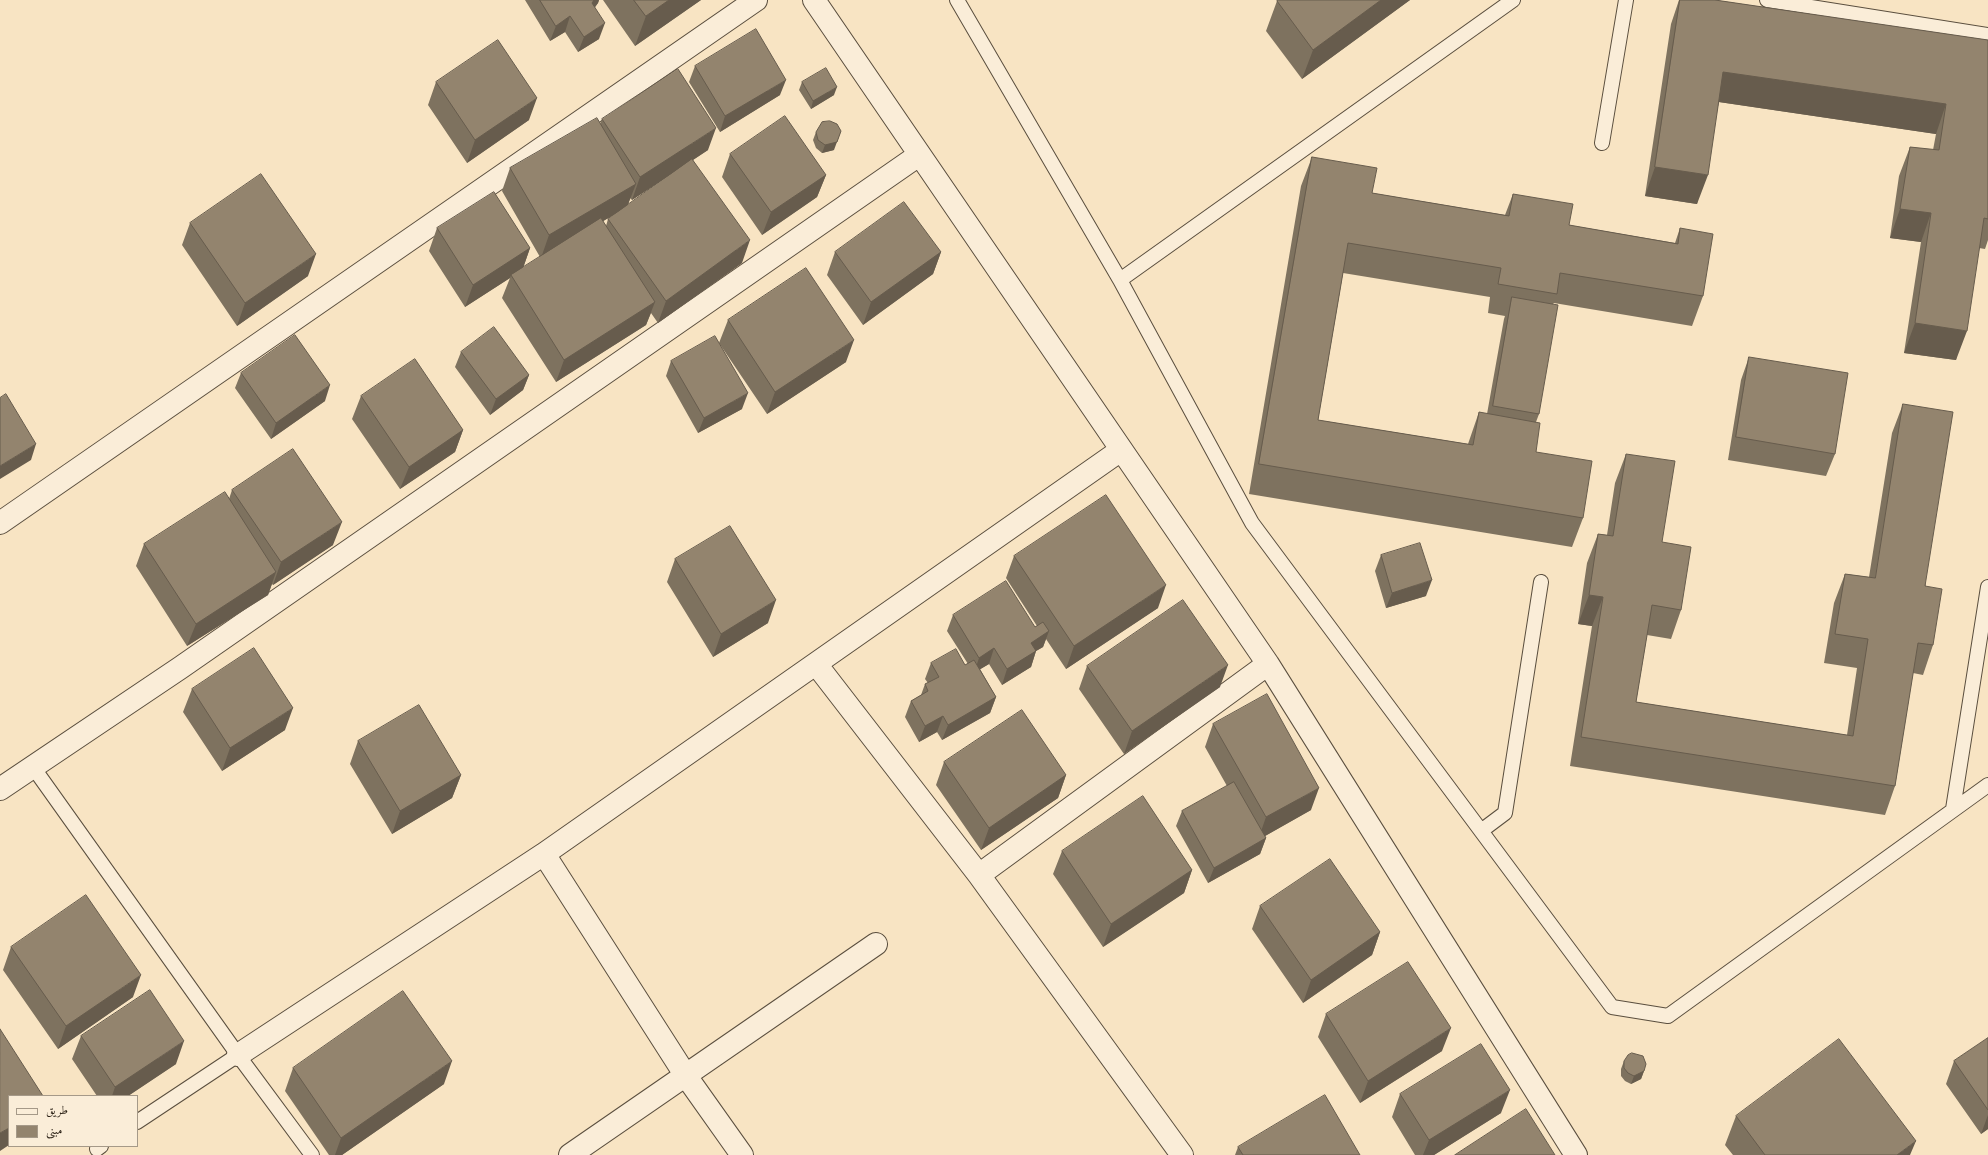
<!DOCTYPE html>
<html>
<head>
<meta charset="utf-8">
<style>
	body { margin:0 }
	#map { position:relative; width:1988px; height:1155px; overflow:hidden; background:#f8e4c3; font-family:"Libre Caslon Text",Amiri,serif }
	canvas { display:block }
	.legend { position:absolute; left:8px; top:1095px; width:130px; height:52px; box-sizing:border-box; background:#faedd8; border:1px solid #a59988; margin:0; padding:5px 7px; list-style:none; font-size:12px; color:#261c11 }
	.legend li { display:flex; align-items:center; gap:8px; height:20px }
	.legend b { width:20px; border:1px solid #a59988 }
</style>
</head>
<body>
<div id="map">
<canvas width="1988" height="1155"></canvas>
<ul class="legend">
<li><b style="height:5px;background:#faedd8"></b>طريق</li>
<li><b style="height:11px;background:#93846e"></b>مبنى</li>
</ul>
</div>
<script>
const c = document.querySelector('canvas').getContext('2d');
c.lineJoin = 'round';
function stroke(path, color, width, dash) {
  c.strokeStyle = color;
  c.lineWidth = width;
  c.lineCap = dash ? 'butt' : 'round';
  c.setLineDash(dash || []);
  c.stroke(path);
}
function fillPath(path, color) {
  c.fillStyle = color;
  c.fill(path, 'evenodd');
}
const service = new Path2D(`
	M 957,0 L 1120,280 L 1252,523 L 1612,1007 L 1668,1016 L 1988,785
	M 1767,0 L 1988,35
	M 1602,143 L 1626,0
	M 1120,280 L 1513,0
	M 33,767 L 238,1055 L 312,1155
	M 1953,809 L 1988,587
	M 1481,831 L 1505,813 L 1541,582
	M 137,1122 L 238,1055
	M 97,1149 L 101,1146`);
const minor = new Path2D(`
	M 814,0 L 1268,664 L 1576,1155
	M 0,523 L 756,0
	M 816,664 L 979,875 L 1182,1155
	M 0,789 L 180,668 L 919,155
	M 544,854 L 686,1076 L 742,1155
	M 979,875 L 1268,664
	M 238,1055 L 544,854 L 1121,450
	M 570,1155 L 876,944`);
const wall = new Path2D(`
	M 525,0 L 599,0 L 598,3 L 595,7 L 599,39 L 578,52 L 565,32 L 550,41 Z
	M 603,0 L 701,0 L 635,46 Z
	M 1279,0 L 1410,0 L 1302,79 L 1266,31 L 1277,1 Z
	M 1679,0 L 1715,0 L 1988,40 L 1988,240 L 1985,249 L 1979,248 L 1956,360 L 1904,353 L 1921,242 L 1890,238 L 1899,176 L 1910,147 L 1933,150 L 1936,134 L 1719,102 L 1697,204 L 1645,196 L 1671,24 Z
	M 695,66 L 780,95 L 720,132 L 689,82 Z
	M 436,82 L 529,120 L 467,163 L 428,105 Z
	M 802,82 L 834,95 L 811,109 L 799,90 Z
	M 602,119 L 708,150 L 693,160 L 742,263 L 658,323 L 651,313 L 646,325 L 556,382 L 502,298 L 510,278 L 465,307 L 429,251 L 437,228 L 530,248 L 523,268 L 540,257 L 502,191 L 510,168 L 600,124 ZM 673,173 L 628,205 L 630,198 L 632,200 ZM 618,212 L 608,219 L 606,226 L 603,221 Z
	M 816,132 L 834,150 L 822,153 L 816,148 L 813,140 Z
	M 730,154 L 826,175 L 817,197 L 762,235 L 722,177 Z
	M 1312,157 L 1372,193 L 1505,215 L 1513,194 L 1569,225 L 1675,243 L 1680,228 L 1703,296 L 1692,326 L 1554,303 L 1553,304 L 1539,414 L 1536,422 L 1536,452 L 1583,518 L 1572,547 L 1249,494 L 1301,186 ZM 1343,273 L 1490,297 L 1488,313 L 1505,316 L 1504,319 L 1487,414 L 1479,412 L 1468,444 L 1318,420 Z
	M 190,223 L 308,276 L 237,326 L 182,245 Z
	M 835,252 L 941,252 L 933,274 L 863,325 L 827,275 Z
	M 728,320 L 846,362 L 767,414 L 719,343 Z
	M 461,352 L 529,375 L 523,390 L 490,415 L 455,367 Z
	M 1749,357 L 1835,454 L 1826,476 L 1728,460 L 1741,380 Z
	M 671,361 L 742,409 L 698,433 L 666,376 Z
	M 241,373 L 325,401 L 271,439 L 235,388 Z
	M 361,396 L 463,430 L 455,452 L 400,489 L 352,419 Z
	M 1903,404 L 1933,645 L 1923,675 L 1913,673 L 1895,786 L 1885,815 L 1570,766 L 1592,626 L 1578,624 L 1587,563 L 1598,534 L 1607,535 L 1615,483 L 1626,454 L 1662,542 L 1681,610 L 1671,639 L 1647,635 L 1636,702 L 1847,735 L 1857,668 L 1824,663 L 1834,603 L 1845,574 L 1869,577 L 1892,433 Z
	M 232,490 L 333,545 L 273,585 L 272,584 L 268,595 L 187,646 L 136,566 L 144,544 L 229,499 Z
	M 1381,555 L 1426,596 L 1386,608 L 1375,571 Z
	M 1014,556 L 1158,608 L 1066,669 L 1046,639 L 1043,647 L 1036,651 L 1031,667 L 1002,685 L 989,664 L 980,669 L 996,697 L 990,713 L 942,740 L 937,732 L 919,742 L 905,717 L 911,701 L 921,695 L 925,684 L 928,683 L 925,679 L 931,663 L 965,665 L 968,664 L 947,631 L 953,615 L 1035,627 L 1037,626 L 1006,578 Z
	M 675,559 L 768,623 L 713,657 L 667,582 Z
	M 1087,666 L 1220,687 L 1124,754 L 1079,689 Z
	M 192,689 L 285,730 L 222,771 L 183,712 Z
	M 1213,724 L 1311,810 L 1265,836 L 1266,838 L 1260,854 L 1208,883 L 1176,826 L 1182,811 L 1227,786 L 1205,747 Z
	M 358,741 L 461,775 L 452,798 L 392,834 L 350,764 Z
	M 944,762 L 1066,775 L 1058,798 L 981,850 L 936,785 Z
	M 1062,851 L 1192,870 L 1184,893 L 1103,947 L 1053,874 Z
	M 1260,906 L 1380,932 L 1372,955 L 1303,1003 L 1252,929 Z
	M 11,947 L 133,997 L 58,1049 L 3,970 Z
	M 1326,1014 L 1442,1051 L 1360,1103 L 1318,1037 Z
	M 81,1036 L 176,1064 L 128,1096 L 97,1096 L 72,1059 Z
	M 1988,1038 L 1988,1129 L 1981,1134 L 1946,1084 L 1954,1061 Z
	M 1624,1061 L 1644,1071 L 1641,1079 L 1631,1084 L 1625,1081 L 1621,1076 L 1621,1069 Z
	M 293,1068 L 444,1084 L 342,1155 L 329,1155 L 285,1091 Z
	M 1400,1094 L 1501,1113 L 1434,1155 L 1415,1155 L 1392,1117 Z
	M 1736,1116 L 1910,1155 L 1733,1155 L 1725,1145 Z
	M 1238,1147 L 1360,1155 L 1235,1155 Z`);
const shadedWall = new Path2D(`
	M 594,0 L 599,0 L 598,3 L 587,18 L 592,3 Z
	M 669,0 L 701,0 L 635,46 L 646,16 Z
	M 1381,0 L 1410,0 L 1302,79 L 1313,50 Z
	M 570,16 L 565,32 L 550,41 L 556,26 Z
	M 605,23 L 599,39 L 578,52 L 584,37 Z
	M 1723,72 L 1946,104 L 1936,134 L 1712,101 Z
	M 786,80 L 780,95 L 720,132 L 725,116 Z
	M 837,87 L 834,95 L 811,109 L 813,101 Z
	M 537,98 L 529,120 L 467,163 L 475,140 Z
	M 716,128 L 708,150 L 632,200 L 640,177 Z
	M 841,131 L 834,150 L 822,153 L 825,145 Z
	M 1655,167 L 1708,175 L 1697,204 L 1645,196 Z
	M 826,175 L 817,197 L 762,235 L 771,212 Z
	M 636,184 L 627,207 L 541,258 L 549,235 Z
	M 1900,209 L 1931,213 L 1921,242 L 1890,238 Z
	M 750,240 L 742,263 L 658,323 L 666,301 Z
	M 530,248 L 522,271 L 511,275 L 510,278 L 465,307 L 473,285 Z
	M 941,252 L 933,274 L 863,325 L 871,302 Z
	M 316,254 L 308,276 L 237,326 L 245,303 Z
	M 655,302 L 646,325 L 556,382 L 564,360 Z
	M 1915,323 L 1967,331 L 1956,360 L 1904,353 Z
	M 854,340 L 846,362 L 767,414 L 775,392 Z
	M 529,375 L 523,390 L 490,415 L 496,399 Z
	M 330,385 L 325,401 L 271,439 L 276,423 Z
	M 748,393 L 742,409 L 698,433 L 704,418 Z
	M 463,430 L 455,452 L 400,489 L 409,467 Z
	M 36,444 L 31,460 L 0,479 L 0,466 Z
	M 342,522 L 333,545 L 273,585 L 281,562 Z
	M 276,572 L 268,595 L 187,646 L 196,624 Z
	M 1432,580 L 1426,596 L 1386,608 L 1392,593 Z
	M 1166,585 L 1158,608 L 1066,669 L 1074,646 Z
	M 1589,595 L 1603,597 L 1592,626 L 1578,624 Z
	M 776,600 L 768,623 L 713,657 L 721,634 Z
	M 1049,631 L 1043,647 L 1036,651 L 1031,667 L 1002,685 L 1007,669 L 1031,643 Z
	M 994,648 L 989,664 L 974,673 L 979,658 Z
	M 1228,665 L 1220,687 L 1124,754 L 1132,731 Z
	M 996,697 L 990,713 L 942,740 L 948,725 Z
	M 293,708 L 285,730 L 222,771 L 230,748 Z
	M 943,716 L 937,732 L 919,742 L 925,726 Z
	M 461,775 L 452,798 L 392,834 L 400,811 Z
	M 1066,775 L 1058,798 L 981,850 L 989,828 Z
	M 1319,788 L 1311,810 L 1258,840 L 1266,817 Z
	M 1266,838 L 1260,854 L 1208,883 L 1214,868 Z
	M 1192,870 L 1184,893 L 1103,947 L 1111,924 Z
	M 1380,932 L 1372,955 L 1303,1003 L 1311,980 Z
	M 141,975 L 133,997 L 58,1049 L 66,1026 Z
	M 1451,1028 L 1442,1051 L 1360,1103 L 1368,1081 Z
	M 184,1041 L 176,1064 L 128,1096 L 112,1096 L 115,1087 Z
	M 452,1061 L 444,1084 L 342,1155 L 335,1155 L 341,1138 Z
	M 1644,1071 L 1641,1079 L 1631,1084 L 1634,1076 Z
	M 1510,1090 L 1501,1113 L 1434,1155 L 1423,1155 L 1429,1140 Z
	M 1988,1115 L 1988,1129 L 1981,1134 Z
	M 9,1128 L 9,1145 L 0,1151 L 0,1133 Z
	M 1916,1141 L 1910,1155 L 1897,1155 Z`);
const building = new Path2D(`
	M 540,0 L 594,0 L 592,3 L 605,23 L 584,37 L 570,16 L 556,26 Z
	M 634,0 L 669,0 L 646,16 Z
	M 1279,0 L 1381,0 L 1313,50 L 1277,1 Z
	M 1680,0 L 1715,0 L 1988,40 L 1988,219 L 1984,218 L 1967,331 L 1915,323 L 1931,213 L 1900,209 L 1910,147 L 1939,150 L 1946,104 L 1723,72 L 1708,175 L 1655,167 Z
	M 756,29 L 786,80 L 725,116 L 695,66 Z
	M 498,40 L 537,98 L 475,140 L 436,82 Z
	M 826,68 L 837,87 L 813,101 L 802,82 Z
	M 678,69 L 716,128 L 640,177 L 602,119 Z
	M 785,116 L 826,175 L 771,212 L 730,154 Z
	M 597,118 L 636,184 L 549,235 L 510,168 Z
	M 830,121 L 837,124 L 841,131 L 837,142 L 825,145 L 818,140 L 816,132 L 822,122 Z
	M 1312,157 L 1377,168 L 1372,193 L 1509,216 L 1513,194 L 1573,204 L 1569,225 L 1678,244 L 1680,228 L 1713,234 L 1703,296 L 1560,273 L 1557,294 L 1498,284 L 1501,268 L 1348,243 L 1318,420 L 1473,445 L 1479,412 L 1540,423 L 1536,452 L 1592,461 L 1583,518 L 1259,464 Z
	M 692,159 L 750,240 L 666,301 L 608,219 Z
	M 261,174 L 316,254 L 245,303 L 190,223 Z
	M 494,192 L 530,248 L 473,285 L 437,228 Z
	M 904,202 L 941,252 L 871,302 L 835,252 Z
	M 601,218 L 655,302 L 564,360 L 511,275 Z
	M 806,268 L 854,340 L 775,392 L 728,320 Z
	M 1512,297 L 1558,305 L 1539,414 L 1493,406 Z
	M 494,327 L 529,375 L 496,399 L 461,352 Z
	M 295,335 L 330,385 L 276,423 L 241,373 Z
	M 715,336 L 748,393 L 704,418 L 671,361 Z
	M 1749,357 L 1848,373 L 1835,454 L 1736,437 Z
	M 415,359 L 463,430 L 409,467 L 361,396 Z
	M 6,394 L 36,444 L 0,466 L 0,398 Z
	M 1903,404 L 1953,412 L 1925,586 L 1942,589 L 1933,645 L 1918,643 L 1895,786 L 1581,737 L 1603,597 L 1589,595 L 1598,534 L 1613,536 L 1626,454 L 1675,461 L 1662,542 L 1691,547 L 1681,610 L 1652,605 L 1636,702 L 1853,736 L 1868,639 L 1835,634 L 1845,574 L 1875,578 Z
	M 293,449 L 342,522 L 281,562 L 232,490 Z
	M 225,492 L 276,572 L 196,624 L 144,544 Z
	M 1106,495 L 1166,585 L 1074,646 L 1014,556 Z
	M 730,526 L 776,600 L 721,634 L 675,559 Z
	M 1420,543 L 1432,580 L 1392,593 L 1381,555 Z
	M 1006,581 L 1035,627 L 1043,622 L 1049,631 L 1031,643 L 1036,651 L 1007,669 L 994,648 L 979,658 L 953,615 Z
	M 1183,600 L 1228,665 L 1132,731 L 1087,666 Z
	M 254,648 L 293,708 L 230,748 L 192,689 Z
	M 956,649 L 965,665 L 974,660 L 996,697 L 948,725 L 943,716 L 925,726 L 911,701 L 928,691 L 925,684 L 939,677 L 931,663 Z
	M 1267,694 L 1319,788 L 1266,817 L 1213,724 Z
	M 419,705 L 461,775 L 400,811 L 358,741 Z
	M 1022,710 L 1066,775 L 989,828 L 944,762 Z
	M 1234,782 L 1266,838 L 1214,868 L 1182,811 Z
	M 1143,796 L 1192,870 L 1111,924 L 1062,851 Z
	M 1330,859 L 1380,932 L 1311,980 L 1260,906 Z
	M 86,895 L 141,975 L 66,1026 L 11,947 Z
	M 1408,962 L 1451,1028 L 1368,1081 L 1326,1014 Z
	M 150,990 L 184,1041 L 115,1087 L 81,1036 Z
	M 403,991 L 452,1061 L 341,1138 L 293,1068 Z
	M 0,1029 L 43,1096 L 9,1096 L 9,1128 L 0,1133 Z
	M 1988,1038 L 1988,1110 L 1954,1061 Z
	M 1839,1039 L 1916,1141 L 1897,1155 L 1765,1155 L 1736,1116 Z
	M 1481,1044 L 1510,1090 L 1429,1140 L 1400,1094 Z
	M 1632,1053 L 1643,1056 L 1646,1064 L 1644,1071 L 1634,1076 L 1628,1073 L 1624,1068 L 1624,1061 L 1628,1055 Z
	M 1325,1095 L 1360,1155 L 1243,1155 L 1238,1147 Z
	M 1526,1109 L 1555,1155 L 1455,1155 Z`);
stroke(service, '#5a4e3e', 16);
stroke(minor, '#5a4e3e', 24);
stroke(service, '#faedd8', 14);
stroke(minor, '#faedd8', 22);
fillPath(wall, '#7e725f');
fillPath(shadedWall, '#675c4d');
fillPath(building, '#93846e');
stroke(building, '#675c4d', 1);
</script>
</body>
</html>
